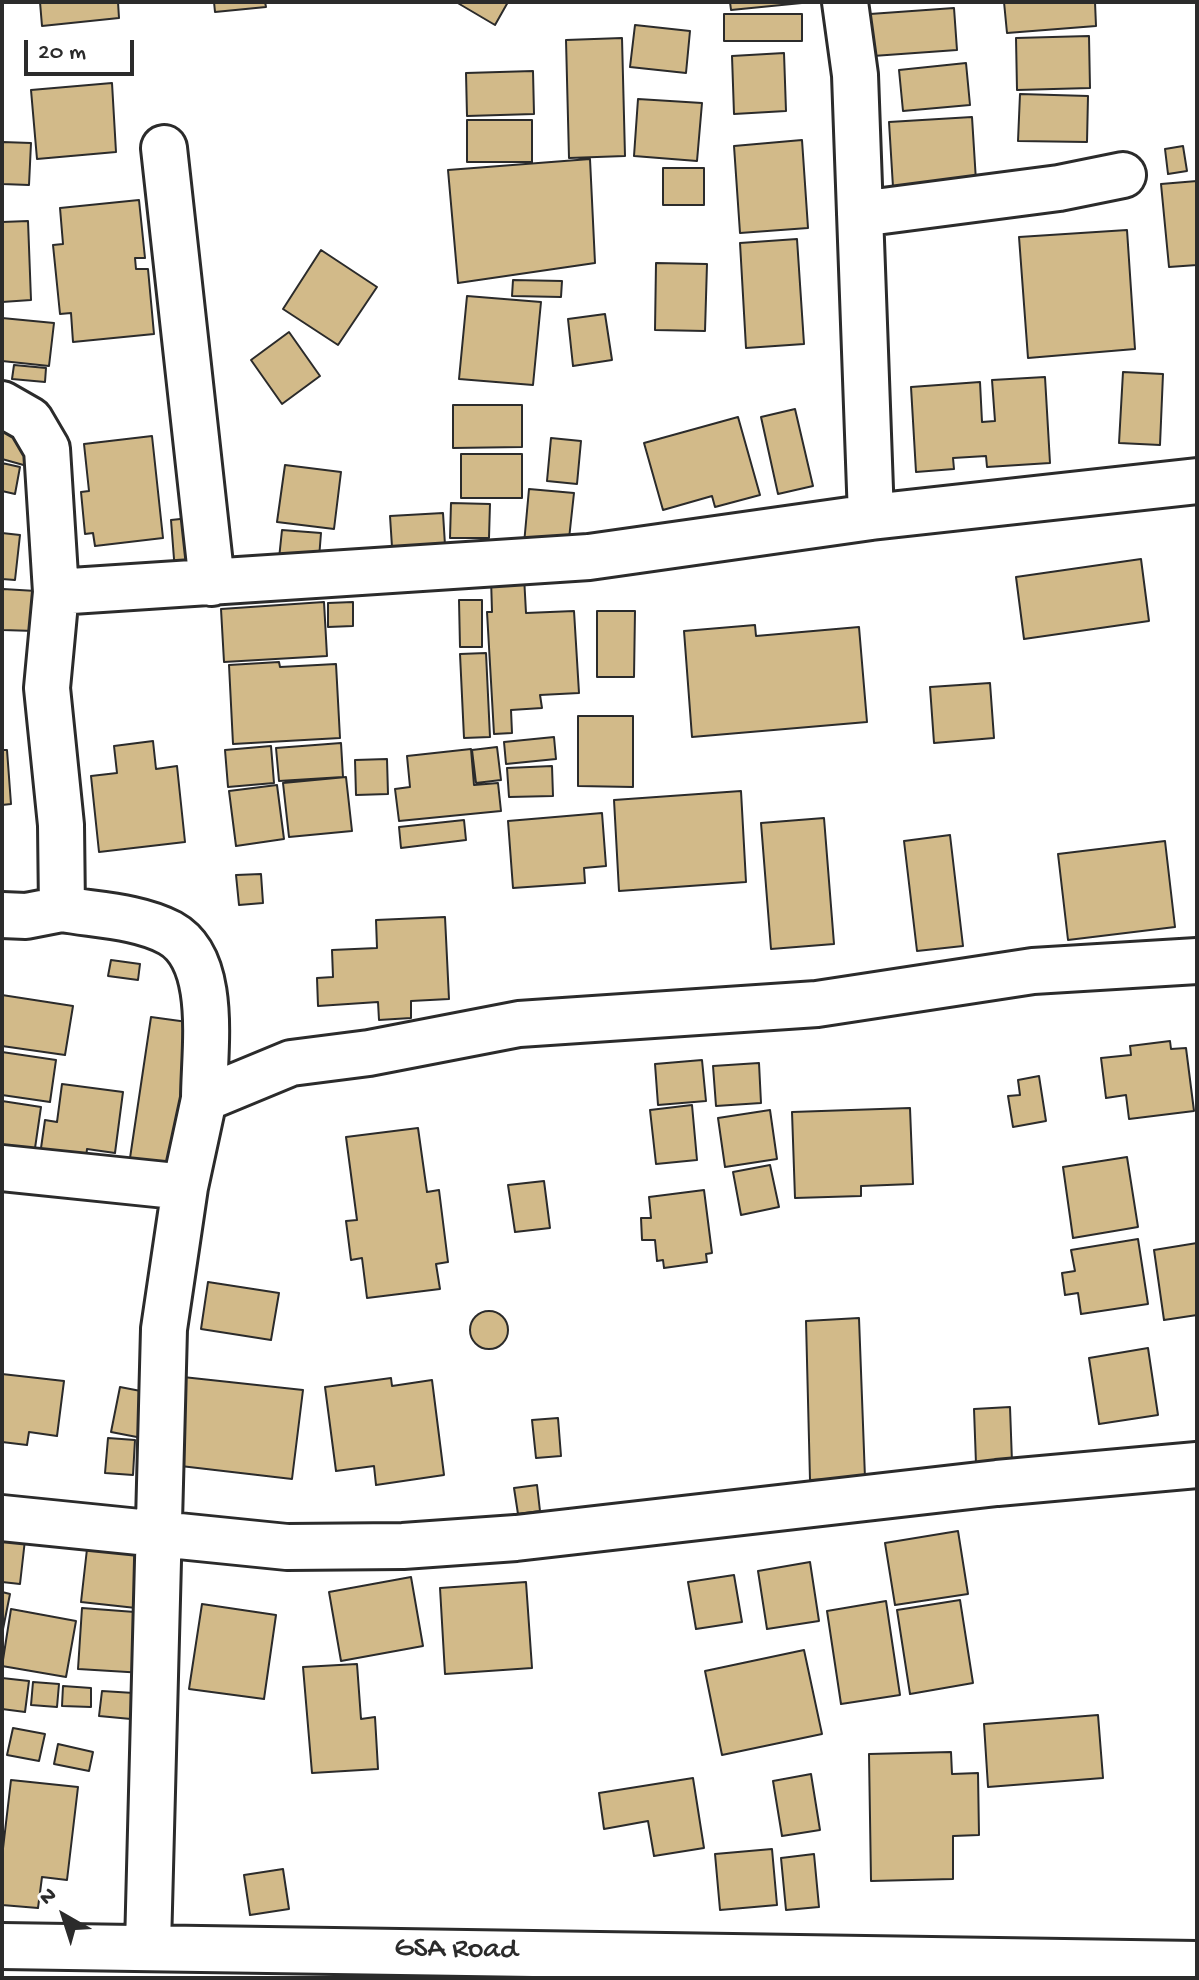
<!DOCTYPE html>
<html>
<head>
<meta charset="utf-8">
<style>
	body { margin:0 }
	#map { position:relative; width:1199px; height:1980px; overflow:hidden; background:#fff; font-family:"Gochi Hand",sans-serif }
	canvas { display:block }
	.frame { position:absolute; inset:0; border:4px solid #2b2b2b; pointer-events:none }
	.north { position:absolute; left:24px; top:1876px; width:80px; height:80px; -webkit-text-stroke:6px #fff; paint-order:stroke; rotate:321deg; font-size:22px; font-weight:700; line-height:32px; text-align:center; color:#2b2b2b }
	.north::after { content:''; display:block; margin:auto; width:28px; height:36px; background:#2b2b2b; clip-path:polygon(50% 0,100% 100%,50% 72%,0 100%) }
	.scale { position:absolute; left:24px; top:40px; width:110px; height:36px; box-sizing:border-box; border:4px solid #2b2b2b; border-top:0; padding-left:10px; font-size:24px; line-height:28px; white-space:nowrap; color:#2b2b2b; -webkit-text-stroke:6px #fff; paint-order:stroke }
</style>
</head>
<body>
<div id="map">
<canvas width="1199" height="1980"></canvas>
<div class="frame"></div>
<div class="north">N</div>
<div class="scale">20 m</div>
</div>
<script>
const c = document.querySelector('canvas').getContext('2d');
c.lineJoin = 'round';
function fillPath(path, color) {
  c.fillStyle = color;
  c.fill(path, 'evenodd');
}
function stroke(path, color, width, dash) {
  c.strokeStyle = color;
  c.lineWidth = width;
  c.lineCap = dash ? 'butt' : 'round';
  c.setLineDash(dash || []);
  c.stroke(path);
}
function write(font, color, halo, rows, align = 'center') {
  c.font = font + ' "Gochi Hand",sans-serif';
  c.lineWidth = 6;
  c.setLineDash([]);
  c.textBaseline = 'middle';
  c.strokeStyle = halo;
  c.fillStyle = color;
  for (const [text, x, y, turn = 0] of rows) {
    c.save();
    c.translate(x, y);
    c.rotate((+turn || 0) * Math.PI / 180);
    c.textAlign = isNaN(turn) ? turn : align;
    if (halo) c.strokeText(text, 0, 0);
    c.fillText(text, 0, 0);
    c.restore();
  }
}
const building = new Path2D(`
	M 40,2 L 118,2 L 119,18 L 42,26 Z
	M 214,2 L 265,2 L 266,7 L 215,12 Z
	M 456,2 L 508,2 L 495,25 Z
	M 730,2 L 812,2 L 731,10 Z
	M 1004,2 L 1095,2 L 1096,26 L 1007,33 Z
	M 954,8 L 957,50 L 873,56 L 870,14 Z
	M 724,14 L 802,14 L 802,41 L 724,41 Z
	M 635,25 L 690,31 L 686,73 L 630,67 Z
	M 1089,36 L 1090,88 L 1017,90 L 1016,38 Z
	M 622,38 L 625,156 L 569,158 L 566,40 Z
	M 784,53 L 786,111 L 734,114 L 732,56 Z
	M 966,63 L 970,105 L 903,111 L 899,70 Z
	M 533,71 L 534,114 L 467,116 L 466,73 Z
	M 112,83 L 116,152 L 37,159 L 31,90 Z
	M 1020,94 L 1088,96 L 1087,142 L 1018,141 Z
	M 638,99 L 702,103 L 697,161 L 634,156 Z
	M 972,117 L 976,181 L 893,187 L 889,122 Z
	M 467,120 L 532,120 L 532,162 L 467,162 Z
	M 802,140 L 808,228 L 740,233 L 734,146 Z
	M 2,142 L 31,143 L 29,185 L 2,184 Z
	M 1183,146 L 1187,171 L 1168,174 L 1165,149 Z
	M 590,159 L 595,263 L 458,283 L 448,170 Z
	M 663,168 L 704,168 L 704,205 L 663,205 Z
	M 1197,181 L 1197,265 L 1169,267 L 1161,184 Z
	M 139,200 L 145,258 L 135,258 L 136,269 L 148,269 L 154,334 L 73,342 L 71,313 L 60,314 L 53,245 L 63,244 L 60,208 Z
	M 28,221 L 31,300 L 2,302 L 2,222 Z
	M 1127,230 L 1135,349 L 1028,358 L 1019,237 Z
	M 797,239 L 804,344 L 746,348 L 740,243 Z
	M 321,250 L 377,287 L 338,345 L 283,309 Z
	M 656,263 L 707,264 L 705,331 L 655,330 Z
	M 513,280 L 562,281 L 561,297 L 512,296 Z
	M 467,296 L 541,302 L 533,385 L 459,379 Z
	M 605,314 L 612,360 L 573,366 L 568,319 Z
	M 2,318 L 54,323 L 49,366 L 2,361 Z
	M 289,332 L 320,376 L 282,404 L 251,360 Z
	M 14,365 L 46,368 L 45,382 L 12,379 Z
	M 1123,372 L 1163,374 L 1160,445 L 1119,443 Z
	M 1045,377 L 1050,463 L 987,467 L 986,456 L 953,458 L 954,469 L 916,472 L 911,387 L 980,382 L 982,422 L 995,421 L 992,380 Z
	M 453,405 L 522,405 L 522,447 L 453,448 Z
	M 795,409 L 813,486 L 778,494 L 761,417 Z
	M 738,417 L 760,495 L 715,507 L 712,496 L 663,510 L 644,443 Z
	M 2,430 L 34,438 L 27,466 L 2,459 Z
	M 152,436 L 163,538 L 95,546 L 93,533 L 85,534 L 81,492 L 89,491 L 84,444 Z
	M 551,438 L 581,441 L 577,484 L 547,481 Z
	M 461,454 L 522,454 L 522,498 L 461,498 Z
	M 2,463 L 20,467 L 15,494 L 2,491 Z
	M 285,465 L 341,472 L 334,529 L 277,522 Z
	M 529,489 L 574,493 L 568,548 L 524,544 Z
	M 451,503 L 490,504 L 489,538 L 450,538 Z
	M 443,513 L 445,545 L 392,547 L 390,516 Z
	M 199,517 L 203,569 L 175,572 L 171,520 Z
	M 282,530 L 321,533 L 318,571 L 278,568 Z
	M 2,533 L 20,535 L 15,580 L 2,579 Z
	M 1141,559 L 1149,621 L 1024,639 L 1016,577 Z
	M 524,576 L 526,613 L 574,611 L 579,693 L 540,695 L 542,708 L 511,710 L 512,733 L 494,734 L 487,612 L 492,612 L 491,578 Z
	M 3,589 L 36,591 L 35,631 L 2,630 Z
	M 459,600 L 482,600 L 482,647 L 460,647 Z
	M 324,602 L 327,656 L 224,662 L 221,609 Z
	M 353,602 L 353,626 L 328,627 L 328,603 Z
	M 597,611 L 635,611 L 634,677 L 597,677 Z
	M 755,625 L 756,636 L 859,627 L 867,722 L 692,737 L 684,631 Z
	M 486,653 L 490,737 L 464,738 L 460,654 Z
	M 279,662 L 280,667 L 336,664 L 340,738 L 233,744 L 229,665 Z
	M 990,683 L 994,738 L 934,743 L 930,687 Z
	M 578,716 L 633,716 L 633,787 L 578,786 Z
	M 554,737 L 556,759 L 506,764 L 504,742 Z
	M 153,741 L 156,769 L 177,766 L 185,842 L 99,852 L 91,776 L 117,773 L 114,746 Z
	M 341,743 L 343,777 L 279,781 L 276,748 Z
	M 271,746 L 274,783 L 228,787 L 225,750 Z
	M 497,747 L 501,780 L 476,783 L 472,750 Z
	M 471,749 L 474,785 L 498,783 L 501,811 L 399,821 L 395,789 L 410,787 L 407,756 Z
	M 2,750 L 7,750 L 11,804 L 2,805 Z
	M 387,759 L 388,794 L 356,795 L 355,760 Z
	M 552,766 L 553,796 L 509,797 L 507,768 Z
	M 346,777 L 352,831 L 289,837 L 283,783 Z
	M 277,785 L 284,839 L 236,846 L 229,791 Z
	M 741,791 L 746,882 L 619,891 L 614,800 Z
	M 602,813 L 606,866 L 584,868 L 585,883 L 513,888 L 508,821 Z
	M 824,818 L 834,944 L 771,949 L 761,823 Z
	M 464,820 L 466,840 L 401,848 L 399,827 Z
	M 950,835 L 963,946 L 917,951 L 904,841 Z
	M 1165,841 L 1175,927 L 1068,940 L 1058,854 Z
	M 261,874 L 263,903 L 239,905 L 236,875 Z
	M 445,917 L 449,999 L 411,1001 L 411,1018 L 379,1020 L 378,1002 L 318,1006 L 317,978 L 333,977 L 332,950 L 377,948 L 376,920 Z
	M 111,960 L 140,964 L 138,980 L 108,976 Z
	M 2,995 L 73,1006 L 65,1055 L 2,1046 Z
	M 151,1017 L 202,1024 L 181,1165 L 130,1158 Z
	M 1170,1041 L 1171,1049 L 1186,1048 L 1194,1111 L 1129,1119 L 1126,1095 L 1106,1098 L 1101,1058 L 1131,1055 L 1130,1046 Z
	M 2,1052 L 56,1060 L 50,1102 L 2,1095 Z
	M 702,1060 L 706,1101 L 658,1105 L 655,1064 Z
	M 759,1063 L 761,1103 L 716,1106 L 713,1066 Z
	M 1039,1076 L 1046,1121 L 1013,1127 L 1008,1096 L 1020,1095 L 1018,1080 Z
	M 62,1084 L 123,1092 L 115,1153 L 87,1149 L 84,1175 L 38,1169 L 45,1120 L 57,1122 Z
	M 2,1101 L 41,1107 L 34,1155 L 2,1151 Z
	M 692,1105 L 697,1160 L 656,1164 L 650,1110 Z
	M 910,1108 L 913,1184 L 861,1186 L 861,1196 L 795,1198 L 792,1112 Z
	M 770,1110 L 777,1159 L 725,1167 L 718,1118 Z
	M 418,1128 L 427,1192 L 439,1190 L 448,1262 L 436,1264 L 440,1289 L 367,1298 L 362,1258 L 351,1260 L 346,1221 L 357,1220 L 346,1137 Z
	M 1127,1157 L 1138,1227 L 1073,1238 L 1063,1167 Z
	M 770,1165 L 779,1207 L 741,1215 L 733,1172 Z
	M 544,1181 L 550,1228 L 515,1232 L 508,1185 Z
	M 704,1190 L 712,1253 L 706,1254 L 707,1262 L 664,1268 L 663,1260 L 657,1261 L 655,1240 L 642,1240 L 641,1218 L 651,1218 L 649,1197 Z
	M 1138,1239 L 1148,1304 L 1081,1314 L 1078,1293 L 1065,1295 L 1062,1273 L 1075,1271 L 1071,1250 Z
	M 1197,1243 L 1197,1315 L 1164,1320 L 1154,1250 Z
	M 208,1282 L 279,1293 L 271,1340 L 201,1329 Z
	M470 1330a19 19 0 1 1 38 0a19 19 0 1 1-38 0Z
	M 859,1318 L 865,1478 L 810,1480 L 806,1321 Z
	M 1148,1348 L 1158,1415 L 1099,1424 L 1089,1358 Z
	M 2,1374 L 64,1381 L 57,1436 L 29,1432 L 27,1445 L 2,1442 Z
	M 183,1377 L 303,1390 L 292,1479 L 172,1465 Z
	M 391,1378 L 392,1386 L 432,1380 L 444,1475 L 376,1485 L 374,1466 L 336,1471 L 325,1387 Z
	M 120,1387 L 151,1393 L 142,1438 L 111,1432 Z
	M 1010,1407 L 1012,1462 L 976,1464 L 974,1409 Z
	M 558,1418 L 561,1456 L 536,1458 L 532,1420 Z
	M 108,1438 L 135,1440 L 133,1475 L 105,1473 Z
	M 537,1485 L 540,1511 L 518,1514 L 514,1488 Z
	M 2,1528 L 26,1531 L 20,1584 L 2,1582 Z
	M 958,1531 L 968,1594 L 895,1605 L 885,1543 Z
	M 87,1549 L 142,1554 L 136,1608 L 81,1602 Z
	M 810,1562 L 819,1621 L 767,1629 L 758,1571 Z
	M 734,1575 L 742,1622 L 696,1629 L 688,1582 Z
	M 411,1577 L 423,1646 L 341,1661 L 329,1592 Z
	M 526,1582 L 532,1668 L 445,1674 L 440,1588 Z
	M 2,1592 L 10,1594 L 2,1634 Z
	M 960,1600 L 973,1683 L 910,1694 L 897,1610 Z
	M 886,1601 L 900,1695 L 841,1704 L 827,1611 Z
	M 202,1604 L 276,1615 L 264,1699 L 189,1689 Z
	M 82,1608 L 148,1613 L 144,1673 L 78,1669 Z
	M 11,1609 L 76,1621 L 66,1677 L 2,1666 Z
	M 804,1650 L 822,1734 L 722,1755 L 705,1671 Z
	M 357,1664 L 361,1719 L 375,1717 L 378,1769 L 312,1773 L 303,1667 Z
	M 2,1678 L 29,1681 L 25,1712 L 2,1709 Z
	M 33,1682 L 59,1684 L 57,1707 L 31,1705 Z
	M 63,1686 L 91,1688 L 91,1707 L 62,1706 Z
	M 102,1691 L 134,1693 L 131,1719 L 99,1716 Z
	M 1098,1715 L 1103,1778 L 988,1787 L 984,1724 Z
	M 13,1728 L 45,1734 L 39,1761 L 7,1755 Z
	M 58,1744 L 93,1752 L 89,1771 L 54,1764 Z
	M 951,1752 L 952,1774 L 978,1773 L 979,1835 L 953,1836 L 953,1879 L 871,1881 L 869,1754 Z
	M 811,1774 L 820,1830 L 782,1836 L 773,1781 Z
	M 693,1778 L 704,1848 L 654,1856 L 648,1821 L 604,1829 L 599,1793 Z
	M 11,1780 L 78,1787 L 67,1880 L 42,1877 L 38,1908 L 2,1905 L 2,1857 Z
	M 772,1849 L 777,1905 L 720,1910 L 715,1854 Z
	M 814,1854 L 819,1907 L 786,1910 L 781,1858 Z
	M 283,1869 L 289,1909 L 250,1915 L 244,1875 Z`);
const minor = new Path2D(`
	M 845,2 L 855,75 L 871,517
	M 164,148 L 212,583
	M 860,214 L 1059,188 L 1123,175
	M 2,404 L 30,420 L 47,449 L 56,592 L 47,688 L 61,825 L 62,909 L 26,916 L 2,915
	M 56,592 L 589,557 L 871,517 L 1197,481
	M 62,909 C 96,915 138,916 170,933 C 219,960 204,1050 204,1099
	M 2,1168 L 185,1187
	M 2,1518 L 287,1547 L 403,1546 L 516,1538 L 997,1483 L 1197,1465
	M 2,1946 L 1197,1964
	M 148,1946 L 164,1329 L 185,1187 L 204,1099 L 291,1063 L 369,1053 L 519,1024 L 817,1004 L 1033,971 L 1197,961`);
const streetNames = [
	["GSA Road",456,1951,1]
];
fillPath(building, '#d2ba89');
stroke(building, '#2b2b2b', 2);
stroke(minor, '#2b2b2b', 50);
stroke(minor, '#fff', 44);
write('30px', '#2b2b2b', '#fff', streetNames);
</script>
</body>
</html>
